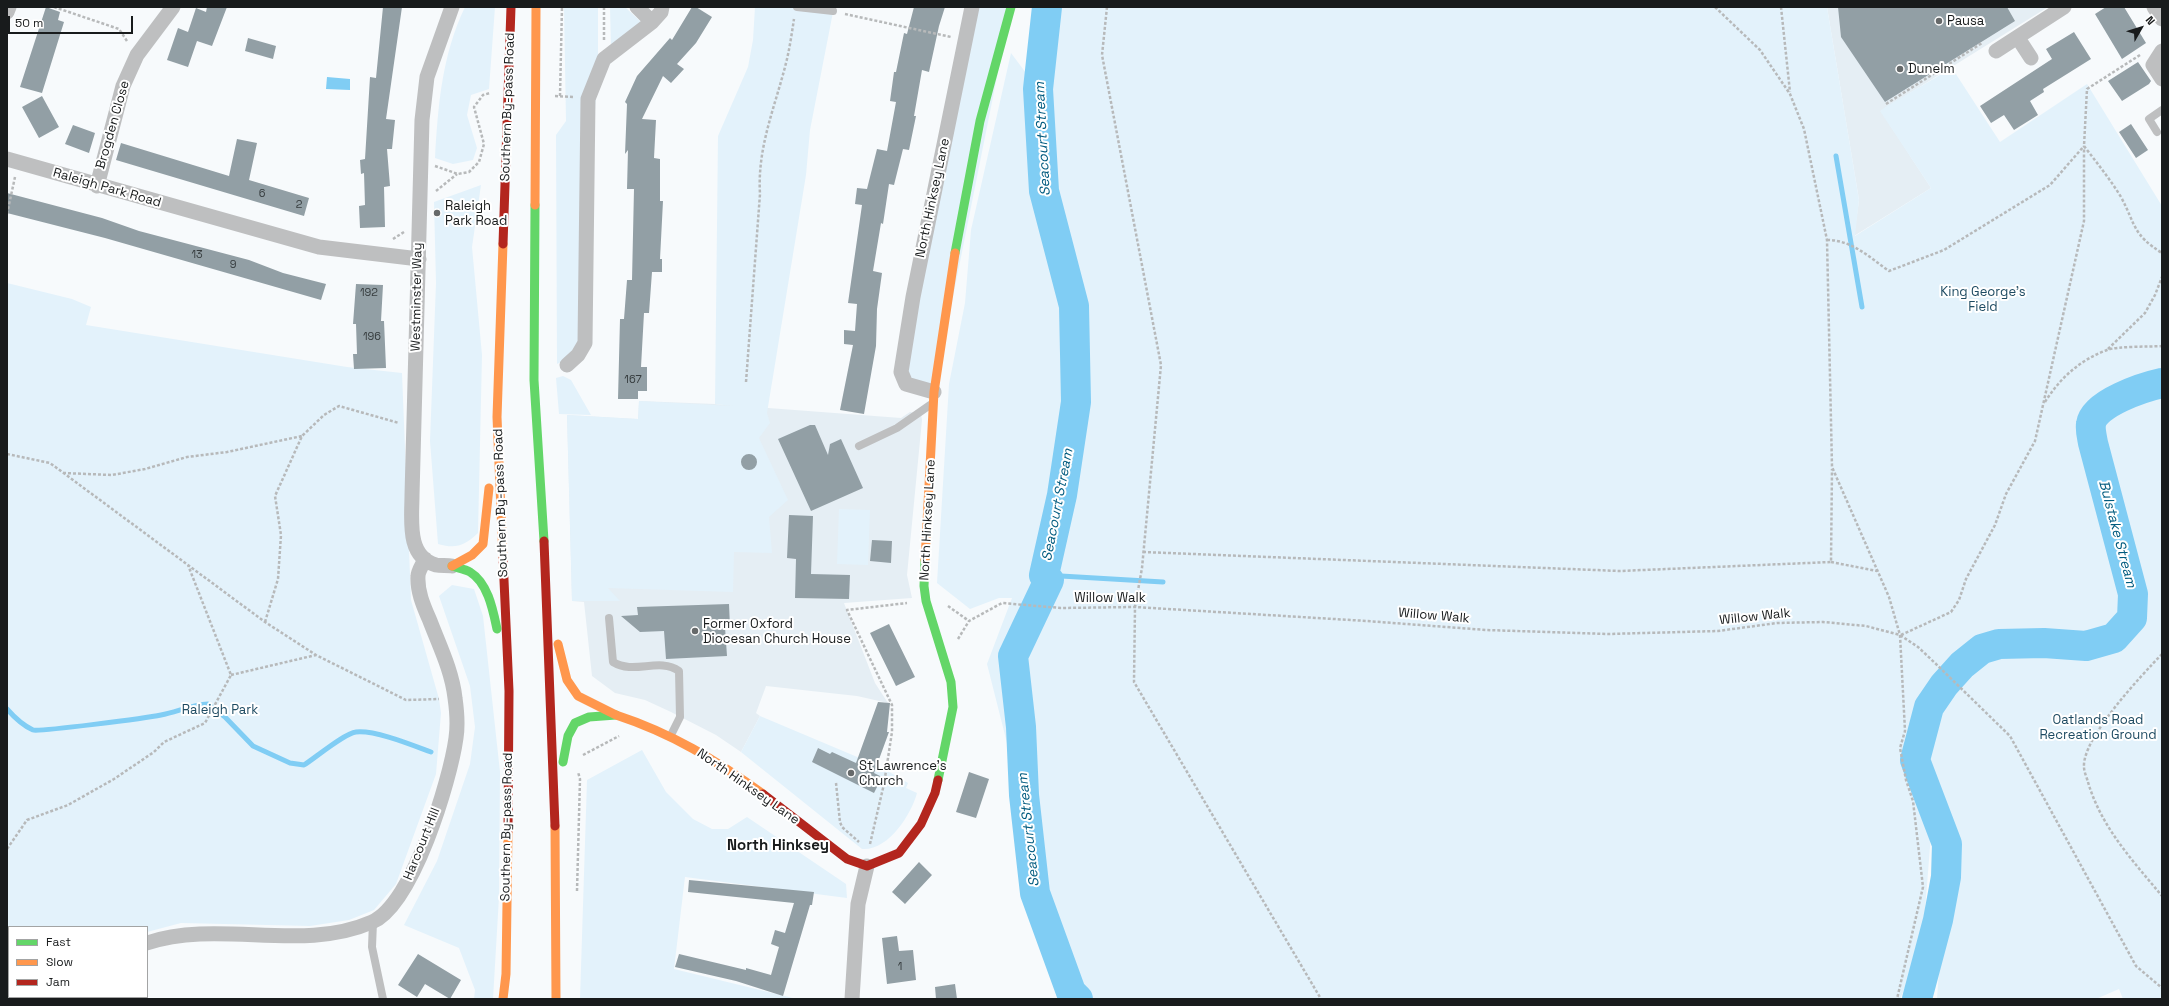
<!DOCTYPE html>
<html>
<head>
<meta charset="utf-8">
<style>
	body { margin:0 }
	#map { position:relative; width:2169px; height:1006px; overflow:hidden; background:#f7fafc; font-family:"Space Grotesk",sans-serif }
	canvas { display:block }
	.frame { position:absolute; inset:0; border:8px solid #181b1c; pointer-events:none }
	.legend { position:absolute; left:8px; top:926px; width:140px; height:72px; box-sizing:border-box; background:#fff; border:1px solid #a3a4a4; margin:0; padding:5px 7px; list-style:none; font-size:12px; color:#181b1c }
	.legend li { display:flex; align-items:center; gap:8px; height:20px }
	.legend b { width:20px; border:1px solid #a3a4a4 }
	.north { position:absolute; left:2121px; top:8px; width:40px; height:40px; -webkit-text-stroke:3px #fff; paint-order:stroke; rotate:51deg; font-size:11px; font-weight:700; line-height:16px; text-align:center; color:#181b1c }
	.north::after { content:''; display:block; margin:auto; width:14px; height:18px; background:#181b1c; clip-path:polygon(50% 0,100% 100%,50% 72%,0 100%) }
	.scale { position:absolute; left:8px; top:16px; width:125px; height:18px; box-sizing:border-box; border:2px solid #181b1c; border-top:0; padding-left:5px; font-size:12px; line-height:14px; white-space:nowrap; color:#181b1c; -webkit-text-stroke:3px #fff; paint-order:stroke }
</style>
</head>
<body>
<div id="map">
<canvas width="2169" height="1006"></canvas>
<div class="frame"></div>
<ul class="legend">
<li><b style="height:5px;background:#63d668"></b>Fast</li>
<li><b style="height:5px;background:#ff974d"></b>Slow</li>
<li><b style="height:5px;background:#b3261e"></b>Jam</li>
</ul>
<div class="north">N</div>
<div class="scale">50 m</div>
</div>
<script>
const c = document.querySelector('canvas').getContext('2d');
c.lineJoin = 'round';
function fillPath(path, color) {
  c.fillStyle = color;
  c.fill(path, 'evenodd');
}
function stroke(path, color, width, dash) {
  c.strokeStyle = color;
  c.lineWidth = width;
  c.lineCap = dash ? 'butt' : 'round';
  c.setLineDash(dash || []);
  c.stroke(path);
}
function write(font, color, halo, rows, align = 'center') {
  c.font = font + ' "Space Grotesk",sans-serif';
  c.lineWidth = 4;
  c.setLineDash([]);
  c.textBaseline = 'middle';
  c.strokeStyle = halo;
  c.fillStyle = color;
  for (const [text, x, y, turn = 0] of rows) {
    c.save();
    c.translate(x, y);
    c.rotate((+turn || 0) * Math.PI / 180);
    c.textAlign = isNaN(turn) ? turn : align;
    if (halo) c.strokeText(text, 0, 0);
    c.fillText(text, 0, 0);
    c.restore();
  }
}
const built = new Path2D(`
	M 1827,7 L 2048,7 L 1881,111 L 1931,188 L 1854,236 L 1859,200 Z
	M 639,401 L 715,404 L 901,418 L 910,412 L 921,414 L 922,420 L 907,575 L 912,598 L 844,603 L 875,683 L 888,703 L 857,696 L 766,686 L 756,713 L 760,716 L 741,752 L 716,735 L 671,712 L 645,700 L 615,693 L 592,676 L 584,602 L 572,601 L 567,415 L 638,419 Z`);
const green = new Path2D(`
	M 465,7 L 495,7 L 489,89 L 471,95 L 467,115 L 477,148 L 473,160 L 453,164 L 435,158 C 438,105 442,55 465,7 Z
	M 564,7 L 598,7 L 598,58 L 582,338 L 569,358 L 557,364 L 556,135 L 566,121 Z
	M 610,7 L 625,7 L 641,22 L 611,47 Z
	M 755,7 L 834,7 L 810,130 L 806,175 L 767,413 L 770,423 L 759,438 L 788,500 L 769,517 L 772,553 L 734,552 L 733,592 L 608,588 L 620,601 L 572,601 L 567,415 L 638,419 L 639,401 L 733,406 L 715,404 L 718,136 L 748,67 L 753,40 Z
	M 972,7 L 1011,7 L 934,392 L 906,384 L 913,297 Z
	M 1047,7 L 1827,7 L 1859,200 L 1855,236 L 1931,188 L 1880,111 L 1887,106 L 1952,68 L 2000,142 L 2087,84 L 2162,206 L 2162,999 L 2123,999 L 2119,989 L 2096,999 L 1937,999 L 1939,970 L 1961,849 L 1927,769 L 1937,714 L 1922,694 C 1917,712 1905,730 1903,750 C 1900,777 1926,808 1931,834 L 1922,949 L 1900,999 L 1059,999 L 1022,893 L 1008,747 L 987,664 L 1012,598 L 999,598 L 970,609 L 937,583 L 949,384 L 965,303 L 971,230 L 1011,53 L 1038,89 Z
	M 481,185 L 472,247 L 482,355 L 478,533 C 464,546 456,549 438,544 L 430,441 L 436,283 L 434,202 Z
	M 7,283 L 72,299 L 91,307 L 86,325 L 347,367 L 402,373 L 411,600 L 439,699 L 441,713 L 436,774 L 396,884 L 374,910 L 349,920 L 310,926 L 181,923 L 147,932 L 147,927 L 9,927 L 9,997 L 46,997 L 44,999 L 7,999 Z
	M 563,376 L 571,380 L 591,415 L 559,414 L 556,378 Z
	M 839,509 L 870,510 L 868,565 L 837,564 Z
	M 452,585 L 474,589 L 483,616 L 500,772 L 499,897 L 493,999 L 474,999 L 475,990 L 459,948 L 404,925 L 437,861 L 470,764 L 475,727 L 470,686 L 439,596 Z
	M 760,716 L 881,767 L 908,783 L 906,788 L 917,793 C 911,815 888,851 862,849 L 741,752 Z
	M 642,750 L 666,792 L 693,819 L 712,829 L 728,829 L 747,817 L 846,884 L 847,898 L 685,877 L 674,969 L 797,999 L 580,999 L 587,780 Z`);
const water = new Path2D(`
	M 327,77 L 350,79 L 350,90 L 326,89 Z`);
const stream = new Path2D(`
	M 1836,156 L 1862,307
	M 1044,575 L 1163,582
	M 7,709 C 14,717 22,725 33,730 C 39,732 147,718 161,715 C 177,712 191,705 208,704 L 225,717 L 253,746 L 290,763 L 304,765 C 315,758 345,733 356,732 C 376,730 412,745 431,752`);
const river = new Path2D(`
	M 1047,7 L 1038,89 L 1044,191 L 1074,306 L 1076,402 L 1062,495 L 1044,575 L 1049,580 L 1013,656 L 1021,727 L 1024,795 L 1035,893 L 1071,992 L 1078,999
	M 1917,999 L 1938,920 L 1946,877 L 1947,844 L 1915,760 L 1929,707 L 1944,685 L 1962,665 L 1982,649 L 1999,644 L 2044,643 L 2086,646 L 2114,638 L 2132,618 L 2133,594 L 2093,443 C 2092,437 2090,430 2091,424 C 2094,403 2144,387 2162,383`);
const building = new Path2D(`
	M 46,7 L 60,12 L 58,20 L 64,22 L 42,93 L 20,87 Z
	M 207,7 L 227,7 L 212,46 L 197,41 L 188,67 L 167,60 L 178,28 L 188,32 L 196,8 L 206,12 Z
	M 383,7 L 402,7 L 386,119 L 395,120 L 392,149 L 387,149 L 390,186 L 384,187 L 385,227 L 360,228 L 359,206 L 365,205 L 364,173 L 361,174 L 360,160 L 365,159 L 370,77 L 376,78 Z
	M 692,7 L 696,7 L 712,17 L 696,43 L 677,64 L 684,69 L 671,83 L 663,76 L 642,119 L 656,120 L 654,158 L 660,159 L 660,201 L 663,201 L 660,259 L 662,259 L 662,272 L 652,272 L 649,313 L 644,313 L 641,367 L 647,367 L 647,391 L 638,391 L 638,399 L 618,399 L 620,319 L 624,319 L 627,280 L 632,280 L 634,189 L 627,189 L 628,150 L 625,154 L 627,104 L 625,102 L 637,76 L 670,38 L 672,40 Z
	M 914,7 L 945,7 L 939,26 L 929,72 L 922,70 L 914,116 L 916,116 L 909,150 L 903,149 L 894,185 L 889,184 L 883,224 L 881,223 L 873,271 L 882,273 L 877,309 L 876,346 L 864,414 L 840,410 L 853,345 L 844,344 L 844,330 L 855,331 L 857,304 L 848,303 L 862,205 L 855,204 L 857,188 L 867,189 L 877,149 L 887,151 L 896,102 L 890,101 L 894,72 L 896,72 L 904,33 L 907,34 Z
	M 1838,7 L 2007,7 L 2015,21 L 1885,102 L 1841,37 Z
	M 2106,7 L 2124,7 L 2146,43 L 2122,59 L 2095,14 Z
	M 2074,32 L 2091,59 L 2043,89 L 2044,92 L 2030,101 L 2038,115 L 2014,130 L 2004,115 L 1991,123 L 1980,106 L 2052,59 L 2046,49 Z
	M 248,38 L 276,46 L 273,59 L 245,51 Z
	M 2138,62 L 2151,81 L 2149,84 L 2122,101 L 2108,81 Z
	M 42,96 L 59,127 L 39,138 L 22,107 Z
	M 2131,124 L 2148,150 L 2136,158 L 2119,132 Z
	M 73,125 L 95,133 L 89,153 L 65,144 Z
	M 237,139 L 257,143 L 249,180 L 309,198 L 304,216 L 116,160 L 121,143 L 229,176 Z
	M 7,193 L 102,218 L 139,231 L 249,260 L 283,273 L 326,284 L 321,300 L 105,238 L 7,213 Z
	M 356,284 L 383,285 L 381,321 L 384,321 L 386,368 L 354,369 L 353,354 L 357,354 L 356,324 L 353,324 Z
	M 810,425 L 815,425 L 828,455 L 830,444 L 841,439 L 863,488 L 811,511 L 778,439 Z
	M741 462a8 8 0 1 1 16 0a8 8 0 1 1-16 0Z
	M 789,515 L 813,516 L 811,574 L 850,575 L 849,599 L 795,598 L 796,559 L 787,558 Z
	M 872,540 L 892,541 L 891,563 L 870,561 Z
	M 729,604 L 730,627 L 725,627 L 727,656 L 666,659 L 664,631 L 640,632 L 621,616 L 638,615 L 637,607 Z
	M 889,624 L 915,677 L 896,686 L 870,633 Z
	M 878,702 L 890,703 L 887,732 L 889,732 L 874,773 L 882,777 L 874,793 L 812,762 L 818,748 L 830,754 L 832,752 L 856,763 Z
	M 969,772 L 989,779 L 976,818 L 956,812 Z
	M 919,862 L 932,875 L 905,904 L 892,892 Z
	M 689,880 L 814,892 L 812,905 L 810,905 L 783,996 L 736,981 L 675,967 L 679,954 L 746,970 L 746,968 L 771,975 L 779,947 L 771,944 L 775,930 L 785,933 L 794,903 L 688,892 Z
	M 897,936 L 899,951 L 913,950 L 916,980 L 887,984 L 882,938 Z
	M 418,954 L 461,980 L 450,999 L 425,984 L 417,997 L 398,985 Z
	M 955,984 L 957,999 L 936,999 L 935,987 Z`);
const path = new Path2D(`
	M 54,7 L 119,29 L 127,41
	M 604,7 L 604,40
	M 1107,7 L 1102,55 L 1161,365 L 1142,568 L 1135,607 L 1134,682 L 1321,999
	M 1715,7 L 1760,50 L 1790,94 L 1804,129 L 1827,240 L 1832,467 L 1889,597 L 1900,635 L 1905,731 L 1900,748 L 1906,780 L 1913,801 L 1923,887 L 1897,999
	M 1781,7 L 1790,92
	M 845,14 L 951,37
	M 2140,55 L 2087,89 L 2084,146 C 2097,163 2110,179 2121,197 C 2136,225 2132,234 2162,253
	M 555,96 L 574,97
	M 560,96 L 562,7
	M 1886,104 L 1982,43
	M 435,166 L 458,174 L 469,172 L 479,162 L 484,144 L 474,107 L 483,95 L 490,93
	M 436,191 L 457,174
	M 7,214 L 15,177
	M 393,239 L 404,232
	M 1827,240 C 1852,240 1869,257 1889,271 L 1944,250 L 2050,185 L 2084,146
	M 2108,349 L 2145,313 L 2155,295 L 2162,277
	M 746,382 L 760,194 C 757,146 776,105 787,59 C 790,46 792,32 794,19
	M 2045,402 C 2060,378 2080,360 2107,350 C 2118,346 2148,347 2162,346
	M 7,454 L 50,463 L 265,622 L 316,655 L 406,700 L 439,699
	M 63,473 L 112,475 L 145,469 L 187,457 L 227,452 L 302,436
	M 1143,552 L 1620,571 L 1831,562 L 1832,469
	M 1831,562 L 1877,571
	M 948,606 L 969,621
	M 265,622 L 278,579 L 281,535 L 275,496 L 302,436 L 324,415 L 339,406 L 399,423
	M 1901,635 L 1951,612 L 1959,600 L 1966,579 L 1995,525 L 2006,494 L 2035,441 L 2084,221 L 2084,146
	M 958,639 L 969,621 L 1002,603 L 1061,608 L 1135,607 L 1367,621 L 1486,630 L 1608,634 L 1718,631 L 1777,623 L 1823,622 L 1866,626 L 1900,635 L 1918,647 L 1935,663 L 2010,736 L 2136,966 L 2162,988
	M 2162,654 C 2142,675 2082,738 2084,767 C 2084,772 2087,778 2088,782 C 2101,827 2133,861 2162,896
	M 231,675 L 316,655
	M 583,755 L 619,736
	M 836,783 L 840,822 L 842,827 L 859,842
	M 870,844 L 884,784 L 892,732 L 892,705 L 847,610 L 907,603
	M 7,849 L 27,820 L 68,805 L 114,779 L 154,752 L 164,742 L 205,723 L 231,675 L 188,565
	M 577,891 L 580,779 L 578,772`);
const lane = new Path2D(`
	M 797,7 L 833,11
	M 2157,132 L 2149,119 L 2162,110
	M 859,446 L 897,428 L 930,405
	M 609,618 L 613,662 C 634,675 659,657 679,671 L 680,717 L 671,735
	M 373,922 L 372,947 L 383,999`);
const street = new Path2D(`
	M 637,7 L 652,22
	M 2154,7 L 2162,19
	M 7,12 L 9,7
	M 2018,38 L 2031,58
	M 1996,51 L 2064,7
	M 2162,51 L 2153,65 L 2162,79
	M 7,159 L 319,247 L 419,259
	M 97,186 L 123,86 L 137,55 L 173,7
	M 567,365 L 578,355 L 585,343 L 588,99 L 604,59 L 652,22 L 661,12 L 662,7
	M 934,392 L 906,384 L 901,372 L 913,297 L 972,7
	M 452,566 C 447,565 441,566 436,565 C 406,557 412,519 412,495 L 422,120 L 427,77 L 452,7
	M 147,943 C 220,919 301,953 372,922 C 413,904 450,781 456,738 C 458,725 457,712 455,698 C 452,671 440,647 430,621 C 424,607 417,592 418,576 C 418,571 423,564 425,559
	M 58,999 L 61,997
	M 852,999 L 858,904 L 867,866`);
const fast = new Path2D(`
	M 535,205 L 534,380 L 544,541
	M 955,253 L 980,121 L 1011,7
	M 925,560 L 924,586 L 926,601 L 951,682 L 953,707 L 938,780
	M 452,566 C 458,568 465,569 470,572 C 488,583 493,610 497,629
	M 563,762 L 568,736 L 575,723 L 589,717 L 616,715`);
const slow = new Path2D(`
	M 535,205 L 536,7
	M 503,244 L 497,417 L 503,558
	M 925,560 L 934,392 L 955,253
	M 452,566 L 472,555 L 483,544 L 489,488
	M 558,644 L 567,680 L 578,696 L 616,715
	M 616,715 C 671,733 716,760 763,794
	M 555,826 L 556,999
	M 503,999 L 506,974 L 508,831`);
const jam = new Path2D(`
	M 503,244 L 511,7
	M 544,541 L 555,826
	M 503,558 L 509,691 L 508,831
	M 763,794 L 847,859 L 867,866 L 899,853 L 921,824 L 935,793 L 938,780`);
const markers = [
	[1939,21,4,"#66696a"],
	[1900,69,4,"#66696a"],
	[437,213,4,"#66696a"],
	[695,631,4,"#66696a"],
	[851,773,4,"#66696a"]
];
const numberNames = [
	["6",262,194],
	["2",299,205],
	["13",197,255],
	["9",233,265],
	["192",369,293],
	["196",372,337],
	["167",633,380],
	["1",900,967]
];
const poiNames = [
	["Pausa",1947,21],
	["Dunelm",1908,69],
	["Raleigh",445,206],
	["Park Road",445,221],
	["Former Oxford",703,624],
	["Diocesan Church House",703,639],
	["St Lawrence's",859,766],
	["Church",859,781]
];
const streetNames = [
	["Southern By-pass Road",508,107,-88],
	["Brogden Close",113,125,-74],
	["Raleigh Park Road",107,188,16],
	["North Hinksey Lane",933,198,-78],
	["Westminster Way",417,297,-89],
	["Southern By-pass Road",501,503,-92],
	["North Hinksey Lane",928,520,-87],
	["Willow Walk",1110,598],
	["Willow Walk",1434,616,5],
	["Willow Walk",1755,617,-6],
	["North Hinksey Lane",748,787,35],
	["Southern By-pass Road",507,827,-89],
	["Harcourt Hill",422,844,-68]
];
const parkNames = [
	["King George's",1983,292],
	["Field",1983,307],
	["Raleigh Park",220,710],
	["Oatlands Road",2098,720],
	["Recreation Ground",2098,735]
];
const waterNames = [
	["Seacourt Stream",1043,139,-93],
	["Seacourt Stream",1058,505,-79],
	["Bulstake Stream",2117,534,75],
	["Seacourt Stream",1029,830,-96]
];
const quarterNames = [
	["North Hinksey",778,846]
];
fillPath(built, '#e5eef4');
fillPath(green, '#e3f2fb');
fillPath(water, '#80cdf4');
stroke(stream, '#80cdf4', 5);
stroke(river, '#80cdf4', 30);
fillPath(building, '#929fa5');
stroke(path, '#b7b9ba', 2.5, [3, 2]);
stroke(lane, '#bebfc0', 8);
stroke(street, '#bebfc0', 15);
stroke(fast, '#63d668', 9);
stroke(slow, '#ff974d', 9);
stroke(jam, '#b3261e', 9);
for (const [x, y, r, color] of markers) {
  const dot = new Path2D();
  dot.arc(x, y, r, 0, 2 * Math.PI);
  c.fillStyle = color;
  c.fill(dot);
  stroke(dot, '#fff', 1.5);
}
write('11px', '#363c3e', null, numberNames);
write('13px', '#181b1c', '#fff', poiNames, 'left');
write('13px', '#181b1c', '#fff', streetNames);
write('13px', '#1e4b62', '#fff', parkNames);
write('italic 14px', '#005b7f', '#fff', waterNames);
write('bold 15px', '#181b1c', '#fff', quarterNames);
</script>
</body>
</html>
